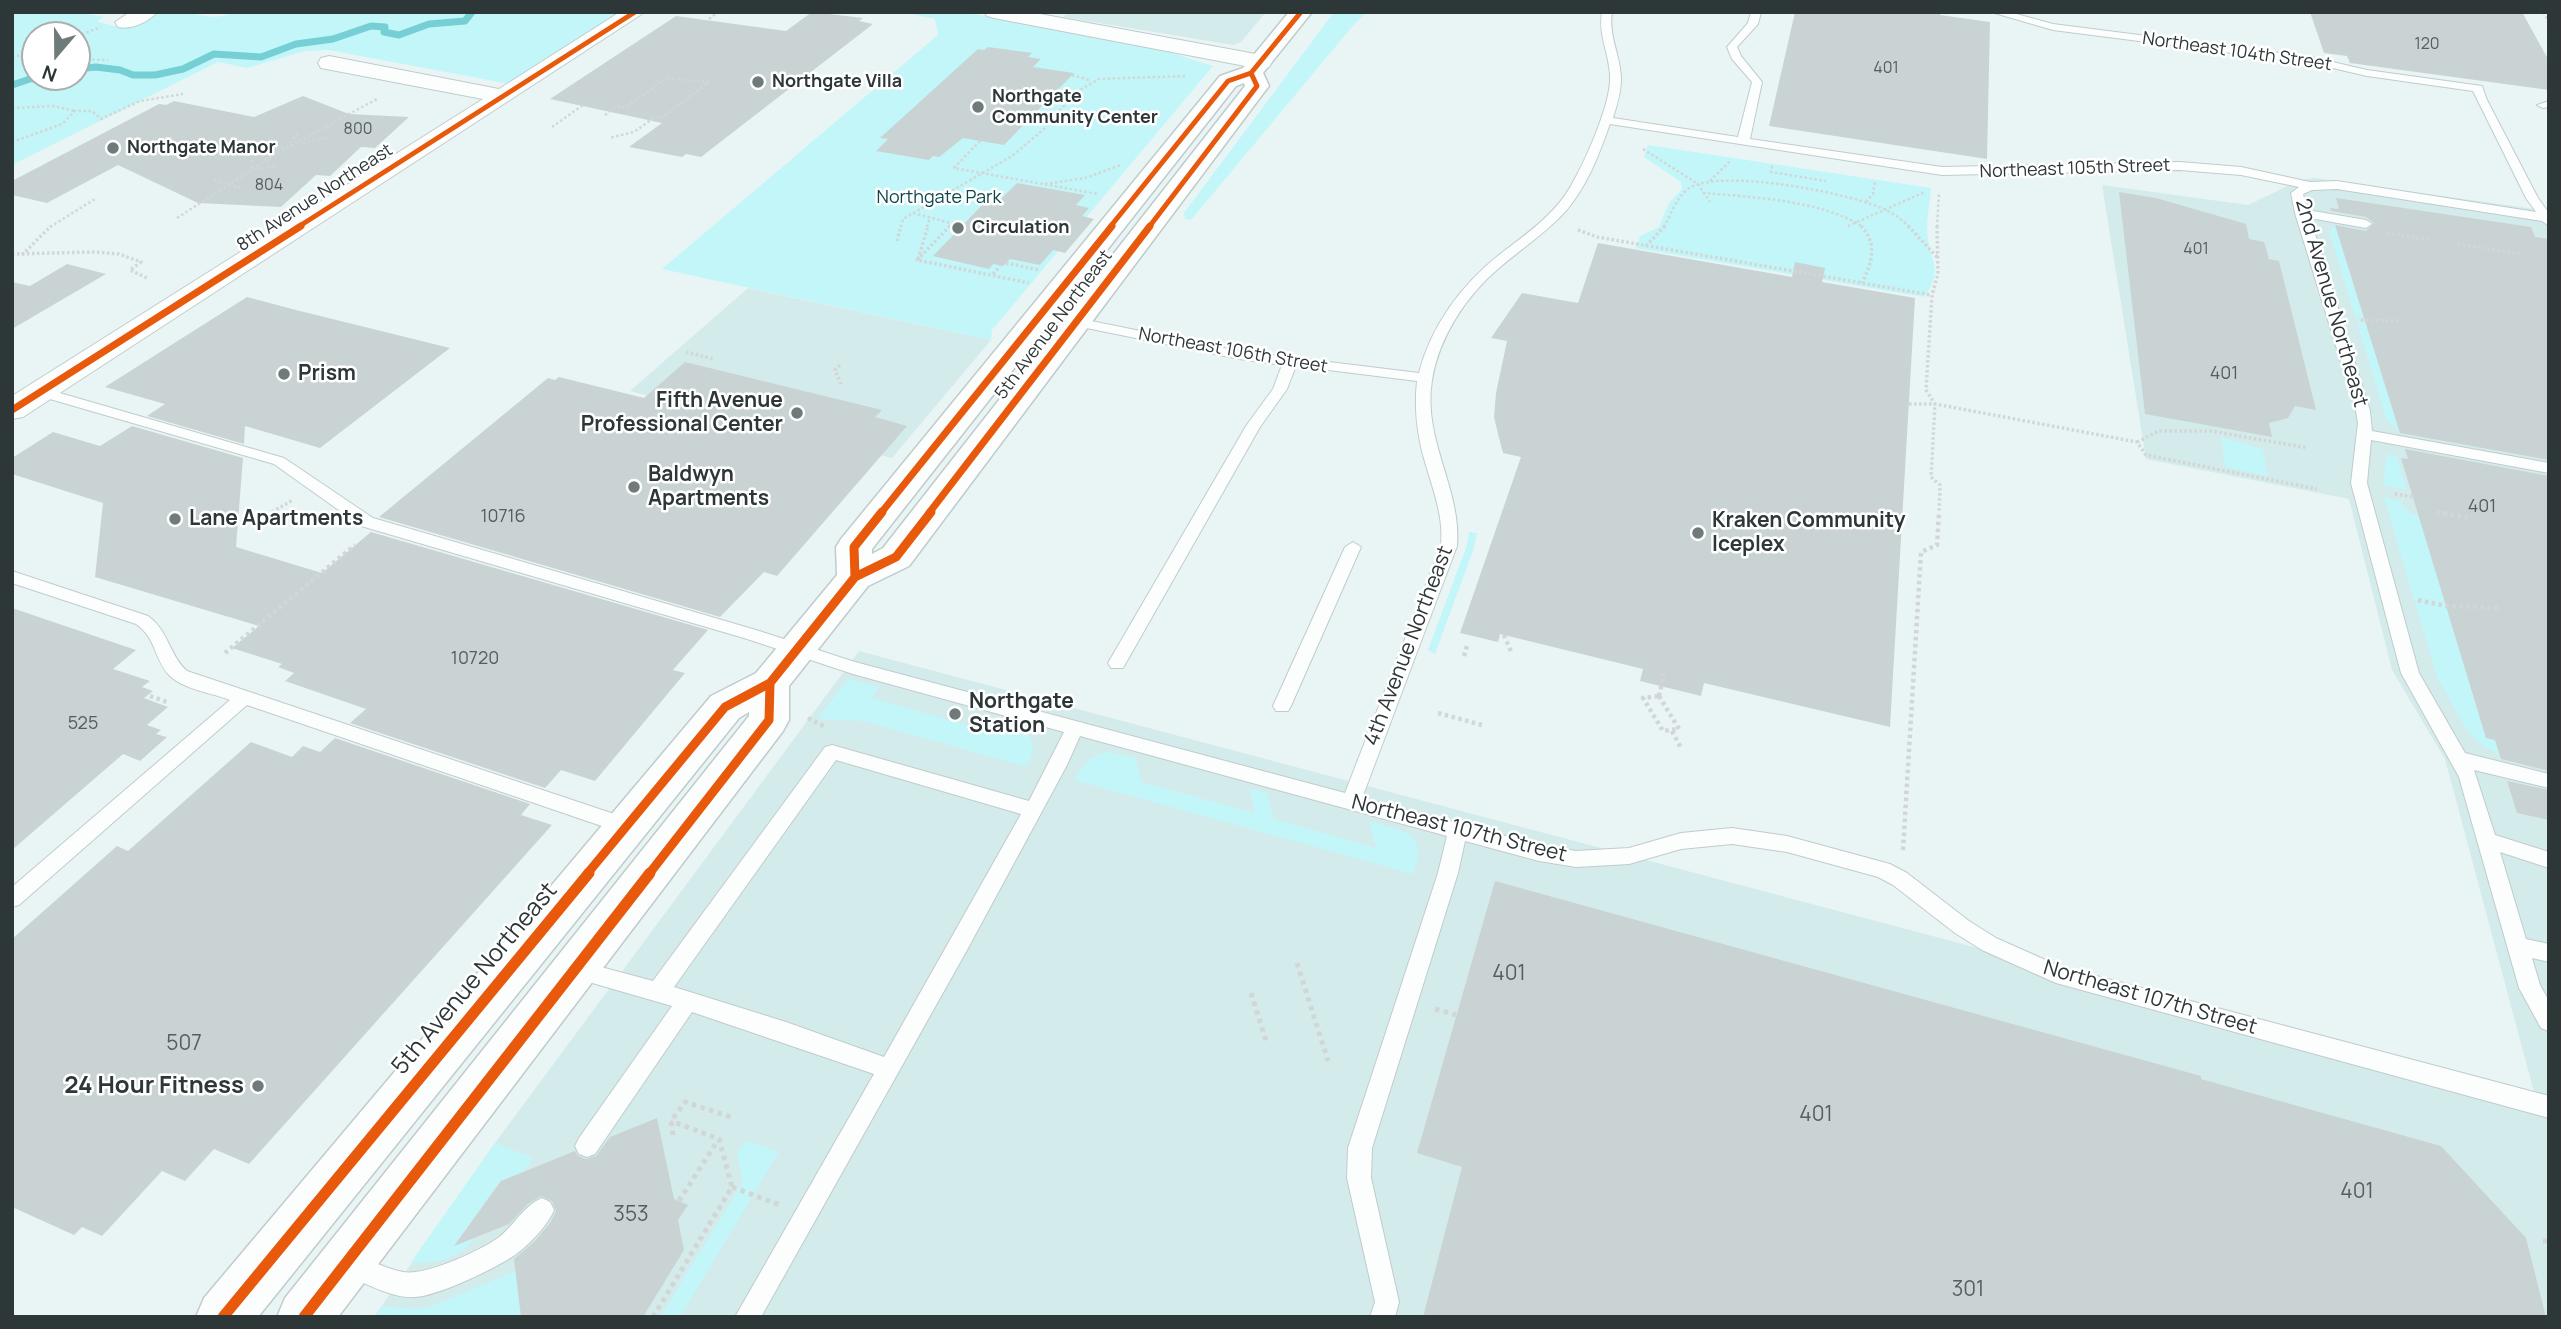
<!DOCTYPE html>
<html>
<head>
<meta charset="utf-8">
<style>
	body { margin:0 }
	#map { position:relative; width:2561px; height:1329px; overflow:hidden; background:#e9f5f5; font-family:Manrope,sans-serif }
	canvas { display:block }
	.frame { position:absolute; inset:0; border:14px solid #2e3738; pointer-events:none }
	.north { position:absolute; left:21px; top:21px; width:70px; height:70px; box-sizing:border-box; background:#fff; border:2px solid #abafaf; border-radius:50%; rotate:200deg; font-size:19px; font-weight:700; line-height:28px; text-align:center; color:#2e3738 }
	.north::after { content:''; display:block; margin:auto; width:24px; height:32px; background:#6f7a7a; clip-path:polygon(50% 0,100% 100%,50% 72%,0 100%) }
</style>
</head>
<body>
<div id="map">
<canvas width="2561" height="1329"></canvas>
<div class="frame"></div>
<div class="north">N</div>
</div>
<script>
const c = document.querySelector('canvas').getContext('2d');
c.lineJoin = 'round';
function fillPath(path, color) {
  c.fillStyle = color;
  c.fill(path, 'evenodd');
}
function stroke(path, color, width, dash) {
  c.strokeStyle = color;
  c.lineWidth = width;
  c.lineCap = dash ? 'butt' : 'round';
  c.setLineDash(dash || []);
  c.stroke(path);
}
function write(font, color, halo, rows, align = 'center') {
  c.font = font + ' Manrope,sans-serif';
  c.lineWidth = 5;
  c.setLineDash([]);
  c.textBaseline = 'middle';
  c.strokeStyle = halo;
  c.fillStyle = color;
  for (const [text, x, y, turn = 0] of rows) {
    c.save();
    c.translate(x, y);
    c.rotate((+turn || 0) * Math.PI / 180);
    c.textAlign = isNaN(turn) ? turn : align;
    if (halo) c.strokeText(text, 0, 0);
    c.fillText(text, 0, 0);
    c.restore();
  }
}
const built = new Path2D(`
	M 1069,12 L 1266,12 L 1241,42 L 1233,45 L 1063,17 Z
	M 2315,178 L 2549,211 L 2549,1317 L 374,1317 L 495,1143 L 859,651 L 2535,1096 L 2445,759 L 2392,670 L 2349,499 L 2146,459 L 2102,185 L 2248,205 L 2300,180 Z
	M 748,288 L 991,340 L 892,458 L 630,391 Z`);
const green = new Path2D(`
	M 12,12 L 78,12 L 104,17 L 97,21 C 133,34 128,21 158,13 C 189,4 205,26 234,12 L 624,12 L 510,84 L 328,50 L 305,51 L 247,68 L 218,62 L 12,165 ZM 35,35 L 77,35 L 77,77 L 35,77 Z
	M 902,12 L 960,12 L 1062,28 L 1162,50 L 1213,66 L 992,330 L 991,340 L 662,269 L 938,35 L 935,19 Z
	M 1334,12 L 1367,12 L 1351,28 L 1191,220 L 1185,219 L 1184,213 Z
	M 1648,145 L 1931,188 C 1930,204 1925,224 1928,239 C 1932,264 1943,272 1924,297 L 1636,248 L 1640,236 L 1659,227 L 1669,203 L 1682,189 L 1681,182 L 1644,157 Z
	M 2336,225 L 2364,319 L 2355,317 L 2329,231 Z
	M 2357,322 L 2366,323 L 2399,430 L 2386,420 Z
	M 2221,437 L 2263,449 L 2268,476 L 2225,467 Z
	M 2387,454 L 2397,456 L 2407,490 L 2383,485 Z
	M 2384,498 L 2400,501 L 2410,513 L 2419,516 L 2499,754 L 2483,746 L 2468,732 L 2437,677 Z
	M 1469,532 L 1477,533 L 1473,551 L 1435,654 L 1428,650 L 1467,545 Z
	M 848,679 L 879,687 L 872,698 L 981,729 L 988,717 C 1016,724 1046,732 1027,767 L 863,721 L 817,719 Z
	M 1106,752 L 1136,758 L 1141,782 L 1255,813 L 1250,791 L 1252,789 L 1267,793 L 1274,819 L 1376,848 L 1369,822 C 1404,831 1429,830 1413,874 L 1074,780 L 1089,759 Z
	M 746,1140 L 779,1152 L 680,1317 L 660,1317 L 743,1182 L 737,1155 Z
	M 495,1143 L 533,1158 L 523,1172 L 500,1181 L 455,1245 L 475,1238 C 460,1258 436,1265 411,1262 Z
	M 516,1271 L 521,1317 L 374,1317 L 382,1306 L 415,1309 L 429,1307 Z`);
const stream = new Path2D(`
	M 77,69 L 96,67 L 120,70 L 133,75 L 155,75 L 183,69 L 214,54 L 261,57 L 296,44 L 333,39 L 371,26 L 385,27 L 384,32 L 399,35 L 429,24 L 465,21 L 472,12
	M 12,85 L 36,77`);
const building = new Path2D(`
	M 812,12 L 863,18 L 859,21 L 873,24 L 701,157 L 686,154 L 682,157 L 629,147 L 662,123 L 550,99 L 676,16 L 786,31 Z
	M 1795,12 L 1940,12 L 1940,15 L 1990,22 L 1987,159 L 1769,126 Z
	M 2310,12 L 2522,12 L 2549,61 L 2549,90 L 2350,63 L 2347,56 L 2324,53 Z
	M 988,47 L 1032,53 L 1028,57 L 1041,59 L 1033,67 L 1074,73 L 1004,145 L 963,138 L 939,157 L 933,156 L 929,160 L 876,151 L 888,139 L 880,138 L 978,49 L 984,50 Z
	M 303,96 L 349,114 L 409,117 L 375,148 L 361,147 L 330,176 L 316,175 L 281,207 L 198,203 L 118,165 L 47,203 L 12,195 L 12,181 L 159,104 L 166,105 L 174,101 L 254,117 Z
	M 1017,183 L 1085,195 L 1076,205 L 1089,208 L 1082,216 L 1094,219 L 1065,253 L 1053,250 L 1040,265 L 1010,259 L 1003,266 L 993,264 L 989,269 L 933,256 L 985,202 L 996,204 Z
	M 2119,192 L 2156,198 L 2246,224 L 2249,239 L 2264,242 L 2269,259 L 2279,261 L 2316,410 L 2295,406 L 2288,418 L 2269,423 L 2272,437 L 2145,414 Z
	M 2336,198 L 2531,227 L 2535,237 L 2549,239 L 2549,460 L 2400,433 L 2335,225 L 2366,231 L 2374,223 L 2366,217 L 2331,211 L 2330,208 L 2339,209 Z
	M 1598,243 L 1792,277 L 1795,262 L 1825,268 L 1822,282 L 1915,298 L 1890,727 L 1704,683 L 1701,696 L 1640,681 L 1643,669 L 1500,634 L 1498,642 L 1460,633 L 1521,457 L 1503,453 L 1498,434 L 1494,417 L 1496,393 L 1507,341 L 1491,338 L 1522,293 L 1578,303 Z
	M 67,264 L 106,274 L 12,329 L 12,282 L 30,286 Z
	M 247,297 L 296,310 L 450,348 L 320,448 L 245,426 L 244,444 L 147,416 L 165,404 L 105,387 Z
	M 685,362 L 882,410 L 875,417 L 907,426 L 777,576 L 764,572 L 720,617 L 379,517 L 548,378 L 555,380 L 559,377 L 644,398 Z
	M 132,426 L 243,458 L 236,547 L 322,573 L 371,532 L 708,630 L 673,670 L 685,673 L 595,781 L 561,770 L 545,788 L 350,723 L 366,709 L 285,681 L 294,673 L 278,667 L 282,664 L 232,648 L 259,626 L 95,577 L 103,503 L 12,474 L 12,458 L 53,432 L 100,446 Z
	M 2405,449 L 2549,476 L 2549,771 L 2501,759 L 2495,740 L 2486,738 L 2401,458 L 2408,459 Z
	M 12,608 L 136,650 L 113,669 L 150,681 L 142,687 L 153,691 L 144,698 L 168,707 L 147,725 L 161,730 L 156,734 L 167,737 L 140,761 L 123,754 L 12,850 Z
	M 335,738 L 530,804 L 521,815 L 552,825 L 249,1164 L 214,1149 L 185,1181 L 162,1171 L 102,1236 L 82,1227 L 74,1235 L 12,1207 L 12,939 L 117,846 L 128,851 L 251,742 L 292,757 L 303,746 L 320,752 Z
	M 2507,781 L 2549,790 L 2549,820 L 2517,813 Z
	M 1495,881 L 2201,1076 L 2201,1079 L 2441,1146 L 2526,1238 L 2546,1317 L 1423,1317 L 1462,1167 L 1417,1153 Z
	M 657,1118 L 674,1199 L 688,1205 L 678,1220 L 684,1250 L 643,1317 L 521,1317 L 514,1259 L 534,1242 L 550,1223 L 556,1211 L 552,1201 L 541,1196 L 528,1204 L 509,1224 L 454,1246 L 501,1181 L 575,1151 L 578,1156 L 586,1159 L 596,1156 L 610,1137 Z`);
const pathFar3 = new Path2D(`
	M 2543,12 L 2549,22
	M 709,19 L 718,12
	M 77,36 L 101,27
	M 22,55 L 35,65
	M 12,57 L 35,52
	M 77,59 L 108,60
	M 1072,75 L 1089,80
	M 12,108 L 53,106 L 75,111
	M 605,115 L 617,106 L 625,108 L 666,78 L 709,82 L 661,118 L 655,117 L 634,132 L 609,138
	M 552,127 L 583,105
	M 980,141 L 954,168 L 1098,194
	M 12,142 L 62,124 L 75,111 L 92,111 L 101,119 L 140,101 L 183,94
	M 290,143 L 298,133
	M 298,144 L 328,138
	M 1643,149 L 1698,184 L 1710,202
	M 252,160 L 252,170 L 277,165
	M 1772,166 L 1771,172 L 1826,181
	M 214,180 L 241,188
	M 1710,181 L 1731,160
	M 1045,184 L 1085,178 L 1121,165
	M 1703,193 C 1751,197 1822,200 1863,227
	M 1866,202 L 1873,194 L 1875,181
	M 913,213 L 962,226
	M 177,218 L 279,152 L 377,99
	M 1848,226 L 1925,192
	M 50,227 L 95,199
	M 901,227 L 903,219 L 1012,156 L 1044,129 L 1076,92 L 1099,79 L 1187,76
	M 927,227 L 930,217
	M 949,227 L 954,222
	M 1664,227 C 1672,213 1676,196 1691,187 C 1725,169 1853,193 1888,211 C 1896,215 1903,221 1910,227
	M 1937,227 L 1939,192`);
const pathFar2 = new Path2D(`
	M 950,226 L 917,260 L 1029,283
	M 1861,226 C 1878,243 1872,263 1862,283
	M 1908,226 L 1938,258
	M 1937,226 L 1938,274 L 1932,295 L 1926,390 L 1935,404 L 1931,477 L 1940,485 L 1939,513
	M 1578,230 L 1597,237 L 1931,295
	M 2387,233 L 2431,240
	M 897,241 L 901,226
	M 2458,244 L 2521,254
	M 1646,246 L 1665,226
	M 12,254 L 95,252 L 119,254 L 141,262 L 130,270 L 147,278
	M 22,255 L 51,226
	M 918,259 L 928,226
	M 1006,263 L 1039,270
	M 993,274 L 1000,266
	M 2361,320 L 2402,321
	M 686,352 L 713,359
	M 840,365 L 835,370 L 842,386
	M 1909,404 L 1935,404 L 2137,442 L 2146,455 L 2317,489
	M 2137,442 L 2159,431 L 2211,431 L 2308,448
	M 2395,494 L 2413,497
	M 272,512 L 293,500
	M 2437,512 L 2444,513`);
const pathFar1 = new Path2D(`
	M 2437,512 L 2470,518
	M 2418,600 L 2446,606 L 2501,608
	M 1504,635 L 1512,654
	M 225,653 L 355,545
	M 1464,656 L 1467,646
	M 150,696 L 170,703
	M 1659,696 L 1679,729 L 1663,731 L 1643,698 Z
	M 1659,696 L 1664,673
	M 1438,713 L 1482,725
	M 808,718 L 825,727
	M 1672,731 L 1681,748
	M 1903,850 L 1921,552 L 1937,545 L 1939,512`);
const path = new Path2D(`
	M 1297,963 L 1328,1061
	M 1251,993 L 1266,1041
	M 1435,1009 L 1456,1015
	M 673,1135 L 671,1121 L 685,1102 L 731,1117
	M 732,1187 L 780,1205
	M 679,1201 L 718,1140
	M 2543,1241 L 2549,1241
	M 653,1317 L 732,1187 L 719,1139 L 671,1121`);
const lane = new Path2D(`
	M 1602,12 L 1612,12 C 1608,36 1621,56 1621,79 C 1621,92 1617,105 1613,118 L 1738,137 L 1752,82 L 1732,59 L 1727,47 L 1748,23 L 1751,12 L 1761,12 L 1758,24 L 1737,47 L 1741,56 L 1762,82 L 1750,139 L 1942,167 L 2180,162 L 2241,167 L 2310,182 L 2337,181 L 2536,212 L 2526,198 L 2473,91 L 2367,76 L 2311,63 L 2053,30 L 1991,12 L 2009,12 L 2053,24 L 2311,57 L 2367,70 L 2482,86 L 2487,100 L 2538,198 L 2549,213 L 2549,226 L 2542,221 L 2337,189 L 2312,190 L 2303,194 L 2307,210 L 2366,220 L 2372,224 L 2366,228 L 2310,218 L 2370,411 L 2372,431 L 2549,463 L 2549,473 L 2371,440 L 2367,483 L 2419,673 L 2465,753 L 2549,774 L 2549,788 L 2474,770 L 2495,835 L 2549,852 L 2549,868 L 2500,852 L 2526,939 L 2549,944 L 2549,962 L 2532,958 L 2540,985 L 2549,1001 L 2549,1031 L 2541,1028 L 2519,988 L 2459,777 L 2401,673 L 2351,483 L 2358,423 L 2356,411 L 2295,213 L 2291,193 L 2299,187 L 2241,175 L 2180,170 L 1942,175 L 1610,124 C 1599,155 1586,189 1564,213 C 1544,234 1520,250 1499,268 C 1466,296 1439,337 1432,380 C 1422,440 1462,489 1457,546 L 1362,798 L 1539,845 L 1576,851 L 1629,848 L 1681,833 L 1732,828 L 1787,836 L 1890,864 L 1907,873 L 1969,921 L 1996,938 L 2059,966 L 2549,1096 L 2549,1118 L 2056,983 L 1982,950 L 1955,933 L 1893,885 L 1878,877 L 1787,852 L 1732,844 L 1681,849 L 1629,864 L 1576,867 L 1539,861 L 1465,841 L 1458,873 L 1372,1148 L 1371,1178 L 1399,1302 L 1395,1317 L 1370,1317 L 1375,1302 L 1347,1178 L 1348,1148 L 1438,873 L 1447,836 L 1080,736 L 1067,765 L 967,950 L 761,1317 L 735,1317 L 874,1074 L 692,1012 L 595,1154 L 587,1157 L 579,1154 L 575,1146 L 579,1138 L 672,1006 L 568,976 L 565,969 L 568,962 L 575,960 L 653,981 L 825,747 L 832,745 L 1029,801 L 1064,732 L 853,674 L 744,638 L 361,526 L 274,464 L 36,395 L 34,392 L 41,388 L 46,389 L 284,458 L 373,518 L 756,630 L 855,662 L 1345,793 L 1441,546 C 1444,516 1433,490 1425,462 C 1417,435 1414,409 1417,381 L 1296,366 L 1287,389 L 1260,427 L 1123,668 L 1111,668 L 1108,663 L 1246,426 L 1273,389 L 1282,365 L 1239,359 L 1042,319 L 1035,315 L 1042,311 L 1239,351 L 1419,373 C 1431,326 1461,285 1499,255 C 1526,234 1555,215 1572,184 C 1586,159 1612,102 1610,75 C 1609,53 1598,35 1602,12 ZM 836,760 L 1021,814 L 884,1057 L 786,1022 L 674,987 Z
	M 2549,101 L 2549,107 L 2543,108 L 2537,105 Z
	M 1353,542 L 1361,547 L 1291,706 L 1288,711 L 1276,711 L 1273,706 L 1345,547 Z
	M 12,571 L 148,616 C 169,631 169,655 187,671 L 635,821 L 638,827 L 635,833 L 628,835 L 247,705 L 19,905 L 12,907 L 12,887 L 230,700 C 212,693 182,689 169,675 C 153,657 157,639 136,624 L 12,583 Z
	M 542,1198 L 550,1202 L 554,1210 C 548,1225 529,1245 515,1255 C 496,1268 438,1296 415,1297 C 392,1299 364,1282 343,1274 L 340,1265 L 343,1256 L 352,1253 C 368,1259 386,1269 403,1272 C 426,1276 479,1251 498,1238 C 514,1226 523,1206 542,1198 Z`);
const street = new Path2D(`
	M 130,12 L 157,12 C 149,22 131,30 118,27 L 115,22 Z
	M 620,12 L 645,12 L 23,417 L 12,419 L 12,396 L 483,99 L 321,68 L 318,63 L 321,58 L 329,56 L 499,89 Z
	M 984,12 L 1029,12 L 1261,55 L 1269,57 L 1272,62 L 1269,67 L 1261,69 L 994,18 L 987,16 Z`);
const secondary = new Path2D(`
	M 1289,12 L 1312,12 L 1263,73 L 1269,86 L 1265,91 L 909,566 L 868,586 L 789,686 L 789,720 L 783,731 L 338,1317 L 277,1317 L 285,1298 L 749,716 L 749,712 L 739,718 L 258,1317 L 196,1317 L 204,1298 L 711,696 L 756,673 L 837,575 L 836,547 L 841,539 L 1220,76 L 1243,68 ZM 1244,83 L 1245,86 L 883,548 L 872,554 L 872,549 L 1236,86 Z`);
const cyclewayFar3 = new Path2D(`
	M 298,227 L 635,12
	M 1110,227 L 1228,81 L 1251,73 L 1301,12
	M 1149,227 L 1257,86 L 1251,73`);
const cyclewayFar2 = new Path2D(`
	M 12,410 L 301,226
	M 881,513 L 1112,226
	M 929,513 L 1150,226`);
const cyclewayFar1 = new Path2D(`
	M 855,577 L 854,547 L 882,512
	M 587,874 L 725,707 L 770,683 L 855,577 L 896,557 L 931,512
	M 649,874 L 769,720 L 770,683`);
const cycleway = new Path2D(`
	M 223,1317 L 589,873
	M 304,1317 L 650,873`);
const markers = [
	[758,82,7,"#6f7a7a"],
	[978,107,7,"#6f7a7a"],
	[113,148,7,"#6f7a7a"],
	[958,228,7,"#6f7a7a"],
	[284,374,7,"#6f7a7a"],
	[797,413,7,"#6f7a7a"],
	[634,487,7,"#6f7a7a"],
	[175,519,7,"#6f7a7a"],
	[1698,533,7,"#6f7a7a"],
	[955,714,7,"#6f7a7a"],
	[258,1086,7,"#6f7a7a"]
];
const farNumbernames = [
	["120",2427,45],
	["401",1886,69],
	["800",358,130],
	["804",269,186],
	["401",2196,250]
];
const farStreetnames = [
	["Northeast 104th Street",2237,52,8],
	["Northeast 105th Street",2075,169,-2],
	["8th Avenue Northeast",315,198,-33],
	["5th Avenue Northeast",1054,325,-53],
	["Northeast 106th Street",1233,351,10]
];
const farPoinames = [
	["Northgate Villa",772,82],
	["Northgate",992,97],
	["Community Center",992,118],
	["Northgate Manor",127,148],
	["Circulation",972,228]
];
const farParknames = [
	["Northgate Park",939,198]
];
const numberNames = [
	["401",2224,374],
	["401",2482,507],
	["10716",503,517],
	["10720",475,659],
	["525",83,724]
];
const streetNames = [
	["2nd Avenue Northeast",2331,303,74],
	["4th Avenue Northeast",1409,646,-69],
	["Northeast 107th Street",1459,829,14],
	["Northeast 107th Street",2150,998,16]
];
const poiNames = [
	["Prism",298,374],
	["Fifth Avenue",783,401,"right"],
	["Professional Center",783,425,"right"],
	["Baldwyn",648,475],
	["Apartments",648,499],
	["Lane Apartments",189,519],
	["Kraken Community",1712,521],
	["Iceplex",1712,545],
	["Northgate",969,702],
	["Station",969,726]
];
const nearNumbernames = [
	["401",1509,974],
	["507",184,1044],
	["401",1816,1115],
	["401",2357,1192],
	["353",631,1215],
	["301",1968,1290]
];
const nearStreetnames = [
	["5th Avenue Northeast",475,979,-50]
];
const nearPoinames = [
	["24 Hour Fitness",244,1086]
];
fillPath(built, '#d4ebec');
fillPath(green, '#c2f6f9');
stroke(stream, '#76cfd5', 7);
fillPath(building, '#cad3d4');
stroke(lane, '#c1cbcb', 2);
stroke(street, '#c1cbcb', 2);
stroke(secondary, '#c1cbcb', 3);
stroke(pathFar3, '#d3d6d6', 2.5, [2.5, 2.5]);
stroke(pathFar2, '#d3d6d6', 3.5, [2.5, 2.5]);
stroke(pathFar1, '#d3d6d6', 4.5, [3.5, 3.5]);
stroke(path, '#d3d6d6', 5, [4.5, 4.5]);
fillPath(lane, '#fcfefe');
fillPath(street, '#fcfefe');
fillPath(secondary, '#fcfefe');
stroke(cyclewayFar3, '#e8590c', 5);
stroke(cyclewayFar2, '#e8590c', 7);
stroke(cyclewayFar1, '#e8590c', 9);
stroke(cycleway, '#e8590c', 11);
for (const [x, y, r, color] of markers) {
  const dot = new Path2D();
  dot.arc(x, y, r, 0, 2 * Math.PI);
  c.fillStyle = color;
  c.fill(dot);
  stroke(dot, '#fff', 2.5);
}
write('16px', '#555e5f', null, farNumbernames);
write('18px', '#2e3738', '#fff', farStreetnames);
write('bold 18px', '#2e3738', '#fff', farPoinames, 'left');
write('18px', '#0f4649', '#fff', farParknames);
write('18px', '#555e5f', null, numberNames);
write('21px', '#2e3738', '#fff', streetNames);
write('bold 21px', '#2e3738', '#fff', poiNames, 'left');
write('21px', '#555e5f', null, nearNumbernames);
write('24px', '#2e3738', '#fff', nearStreetnames);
write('bold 24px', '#2e3738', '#fff', nearPoinames, 'right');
</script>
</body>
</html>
